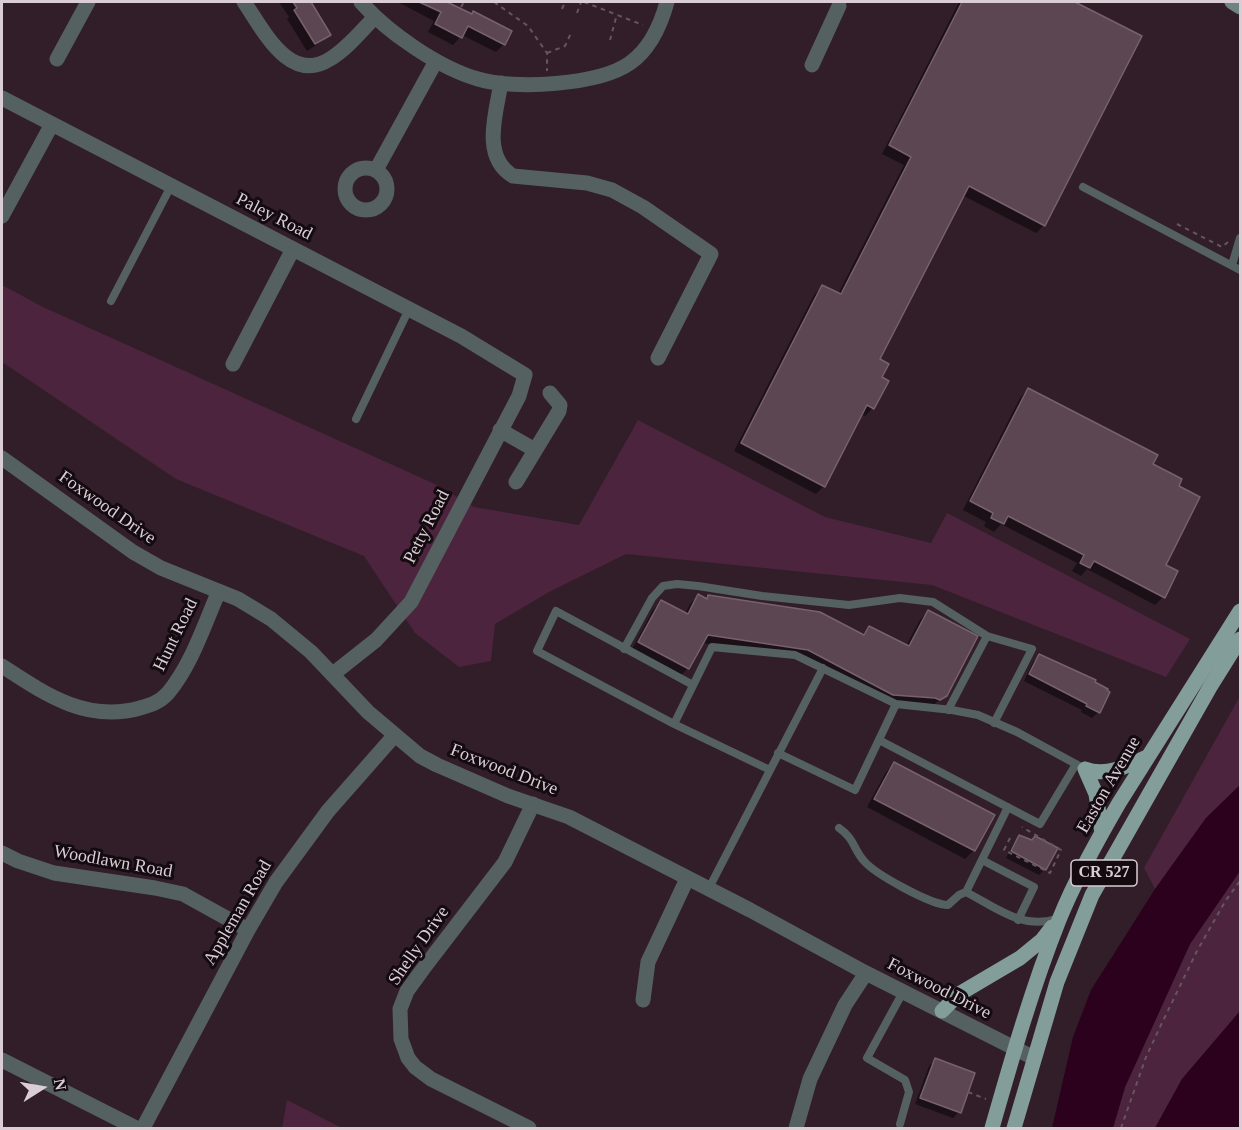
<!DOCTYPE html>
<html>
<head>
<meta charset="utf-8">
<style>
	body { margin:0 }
	#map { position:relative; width:1242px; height:1130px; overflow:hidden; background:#311e29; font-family:Georgia,serif }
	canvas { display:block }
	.frame { position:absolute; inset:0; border:3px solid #dacdd4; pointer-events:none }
	.north { position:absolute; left:12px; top:1058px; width:60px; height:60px; -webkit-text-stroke:4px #130b10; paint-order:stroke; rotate:79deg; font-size:16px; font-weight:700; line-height:24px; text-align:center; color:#dacdd4 }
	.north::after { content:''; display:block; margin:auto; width:21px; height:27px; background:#dacdd4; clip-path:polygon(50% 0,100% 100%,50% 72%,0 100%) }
</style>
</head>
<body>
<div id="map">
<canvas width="1242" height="1130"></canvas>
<div class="frame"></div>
<div class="north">N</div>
</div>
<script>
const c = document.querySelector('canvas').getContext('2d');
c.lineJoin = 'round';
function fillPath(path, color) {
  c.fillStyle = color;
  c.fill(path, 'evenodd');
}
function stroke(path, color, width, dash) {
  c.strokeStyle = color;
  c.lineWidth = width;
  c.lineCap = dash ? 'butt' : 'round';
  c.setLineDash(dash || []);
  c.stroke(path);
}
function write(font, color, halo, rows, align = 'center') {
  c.font = font + ' Georgia,serif';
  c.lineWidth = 6;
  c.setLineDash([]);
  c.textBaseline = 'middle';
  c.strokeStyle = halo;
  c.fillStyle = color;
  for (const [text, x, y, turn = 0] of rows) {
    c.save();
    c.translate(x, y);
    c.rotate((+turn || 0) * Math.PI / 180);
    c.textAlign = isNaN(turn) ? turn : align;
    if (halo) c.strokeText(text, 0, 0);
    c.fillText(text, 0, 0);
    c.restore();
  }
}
const green = new Path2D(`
	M 2,285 L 43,307 L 437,485 L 474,507 L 579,525 L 638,420 L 825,517 L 931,543 L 947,513 L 1190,639 L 1166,677 L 932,585 L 626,554 L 549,592 L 495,624 L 491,661 L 459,667 L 415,633 L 364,556 L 176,479 L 2,362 Z
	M 1240,696 L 1240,785 L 1206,818 L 1155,889 L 1144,868 Z
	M 1240,871 L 1240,1011 L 1182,1079 L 1155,1128 L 1113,1128 L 1125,1087 L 1190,944 Z
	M 287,1100 L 342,1128 L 282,1128 Z`);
const water = new Path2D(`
	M 1240,785 L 1240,871 L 1190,944 L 1125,1087 L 1113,1128 L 1052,1128 L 1073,1037 L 1091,990 L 1155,889 L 1206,818 Z
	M 1240,1011 L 1240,1128 L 1155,1128 L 1182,1079 Z`);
const shadow = new Path2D(`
	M 279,2 L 309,2 L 329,34 L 321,42 L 307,51 L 287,19 L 289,17 Z
	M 398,2 L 447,2 L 471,15 L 504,44 L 496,52 L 462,35 L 453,45 L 428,32 L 434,21 Z
	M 959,2 L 1072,2 L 1140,37 L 1044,225 L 1036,233 L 962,195 L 878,360 L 880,378 L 873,408 L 865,416 L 861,414 L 824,486 L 816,494 L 734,451 L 814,295 L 822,286 L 838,294 L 904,165 L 882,154 Z
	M 1028,389 L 1151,465 L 1177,487 L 1164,566 L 1163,597 L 1155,605 L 1087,569 L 1081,576 L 1072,571 L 1077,563 L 1001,524 L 994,532 L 984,526 L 986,522 L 963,510 L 1020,398 Z
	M 698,596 L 705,600 L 708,597 L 862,635 L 869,627 L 906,646 L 920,620 L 928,611 L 945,695 L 931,707 L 885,702 L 800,657 L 702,643 L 688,668 L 680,676 L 631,651 L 653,610 L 661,602 L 685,614 L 690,604 Z
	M 1039,656 L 1098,712 L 1092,718 L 1081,712 L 1082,710 L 1024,681 L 1033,662 Z
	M 894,764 L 993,815 L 974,850 L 965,859 L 867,807 L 886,772 Z
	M 1020,837 L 1045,869 L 1039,875 L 1006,858 L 1014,843 Z
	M 935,1060 L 959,1112 L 953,1118 L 915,1104 L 929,1066 Z`);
const building = new Path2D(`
	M 293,2 L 311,2 L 331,35 L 315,44 L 294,10 L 297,8 Z
	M 419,2 L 447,2 L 472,14 L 473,11 L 512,31 L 505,45 L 468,26 L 462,38 L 435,24 L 441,12 Z
	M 962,2 L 1075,2 L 1142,36 L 1045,226 L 969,186 L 880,359 L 889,364 L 882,377 L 889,381 L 874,409 L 867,405 L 825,487 L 741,443 L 822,285 L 841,294 L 911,157 L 889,145 Z
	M 1028,388 L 1158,455 L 1153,464 L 1182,479 L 1179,486 L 1200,497 L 1166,565 L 1178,571 L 1165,598 L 1094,561 L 1090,568 L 1080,563 L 1084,555 L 1008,516 L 1004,524 L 991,518 L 993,513 L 970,501 Z
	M 698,594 L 707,599 L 708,595 L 820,612 L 864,635 L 869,626 L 909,646 L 928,610 L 978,636 L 947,696 L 940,700 L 935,698 L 893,695 L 808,650 L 708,635 L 689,669 L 638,642 L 661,600 L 688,614 Z
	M 1039,654 L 1096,680 L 1095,682 L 1108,689 L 1107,690 L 1110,692 L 1100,713 L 1086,706 L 1087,704 L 1029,674 Z
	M 894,762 L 995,815 L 975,851 L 874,799 Z
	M 1019,835 L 1032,840 L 1035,836 L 1058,848 L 1046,870 L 1011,851 Z
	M 935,1058 L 975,1073 L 961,1113 L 920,1098 Z`);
const path = new Path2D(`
	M 494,2 L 528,26 L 547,53 L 547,71
	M 584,2 L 643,25
	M 461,7 L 464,2
	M 562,9 L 565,2
	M 577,13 L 581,2
	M 610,40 L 617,14
	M 547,53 L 565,46 L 571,33
	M 1177,224 L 1222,247 L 1228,242
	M 1010,838 L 1004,850 L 1050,873 L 1061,850 L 1022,827
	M 968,1092 L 986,1099
	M 1121,1128 L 1146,1057 L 1160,1027 L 1197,951 L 1226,900 L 1240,881`);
const lane = new Path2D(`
	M 1083,187 L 1240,270
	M 1232,265 L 1240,238
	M 111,301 L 171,186
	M 356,419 L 409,309
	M 624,649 L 652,598 L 663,586 L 677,584 L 698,586 L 762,596 L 849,605 L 900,598 L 933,602 L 987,636 L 1032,649 L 994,723
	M 693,685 L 556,611 L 537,651 L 674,724 L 712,647 L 795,655 L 896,704 L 952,710 L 978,715 L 1017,732 L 1085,769
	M 948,710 L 987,636
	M 674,724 L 770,770
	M 879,740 L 1040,824 L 1076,764
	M 778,753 L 855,790 L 896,704
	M 839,828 C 855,839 853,849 864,861 C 875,874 931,905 948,905 L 959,895 L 966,892 L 1008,807
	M 982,860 L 1034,887 L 1018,920
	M 708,890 L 823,668
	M 966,892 C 995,907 1022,930 1056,919
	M 900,1124 L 909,1092 L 905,1080 L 867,1058 L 903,992`);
const street = new Path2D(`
	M 244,2 C 263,29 289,85 330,59 C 347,49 361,31 375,17
	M 361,2 C 387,32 439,68 478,79 C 514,90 599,85 630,63 C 650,49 661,24 667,2
	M 57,59 L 88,2
	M 812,65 L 839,6
	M 501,83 C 496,113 481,157 513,176 L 587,183 L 612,190 L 643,207 L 711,254 L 658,358
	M 2,98 L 461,336 L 525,375 L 519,396 L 411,602 L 376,640 L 333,674
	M345 189a21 21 0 1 1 42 0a21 21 0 1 1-42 0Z
	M 376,170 L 436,61
	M 2,216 L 52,124
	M 233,364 L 293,249
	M 500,430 L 535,450
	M 2,458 L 133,552 L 161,568 L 238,599 L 271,619 L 311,652 L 368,712 L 420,756 L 437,765 L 508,796 L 569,817 L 750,910 L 866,973 L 1034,1058
	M 516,482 L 559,411 L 560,405 L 550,393
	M 2,666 C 45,694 86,723 140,708 C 151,705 160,702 168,693 C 192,664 204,625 219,591
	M 2,853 L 18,861 L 54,873 L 155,888 L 183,894 L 248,930
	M 643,1000 L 648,962 L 687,879
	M 2,1060 L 136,1128
	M 143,1128 L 248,930 L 276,882 L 328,811 L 394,736
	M 529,1128 L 431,1079 L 415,1067 L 408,1058 L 401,1039 L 400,1009 L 407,991 L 423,969 L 505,862 L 533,804
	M 796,1128 L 810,1079 L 845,1005 L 866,973`);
const secondary = new Path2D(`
	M 1232,2 L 1240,7`);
const primary = new Path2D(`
	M 1085,769 L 1096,794 L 1102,833
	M 1085,769 C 1106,777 1128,766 1147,757
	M 942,1011 L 959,994 L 1020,958 L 1042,940 L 1052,927
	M 992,1128 C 1012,1058 1032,988 1059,920 C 1075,880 1097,841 1119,803 L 1240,611
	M 1014,1128 L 1057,982 L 1092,895 L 1210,687 L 1240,639`);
const shields = [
	[1104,873,66]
];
const shieldNames = [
	["CR 527",1104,873]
];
const streetNames = [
	["Paley Road",274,217,27],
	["Foxwood Drive",107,508,35],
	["Petty Road",427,527,-63],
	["Hunt Road",176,635,-64],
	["Foxwood Drive",504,770,21],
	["Easton Avenue",1109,785,-60],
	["Woodlawn Road",113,862,10],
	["Appleman Road",238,913,-60],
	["Shelly Drive",419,946,-55],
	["Foxwood Drive",939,989,27]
];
fillPath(green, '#4c243d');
fillPath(water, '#2b011e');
fillPath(shadow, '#0007');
fillPath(building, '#5b4652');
stroke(building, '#78616e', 1.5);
stroke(path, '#66555f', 2, [4.5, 4.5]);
stroke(lane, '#556160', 8);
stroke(street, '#556160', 15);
stroke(secondary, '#6f8381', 15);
stroke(primary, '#839d9b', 15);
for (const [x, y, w] of shields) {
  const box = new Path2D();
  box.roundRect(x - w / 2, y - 13, w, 26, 4.5);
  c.fillStyle = '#130b10';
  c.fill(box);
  stroke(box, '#dacdd4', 1.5);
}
write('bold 16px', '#dacdd4', null, shieldNames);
write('18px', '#dacdd4', '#130b10', streetNames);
</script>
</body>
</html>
